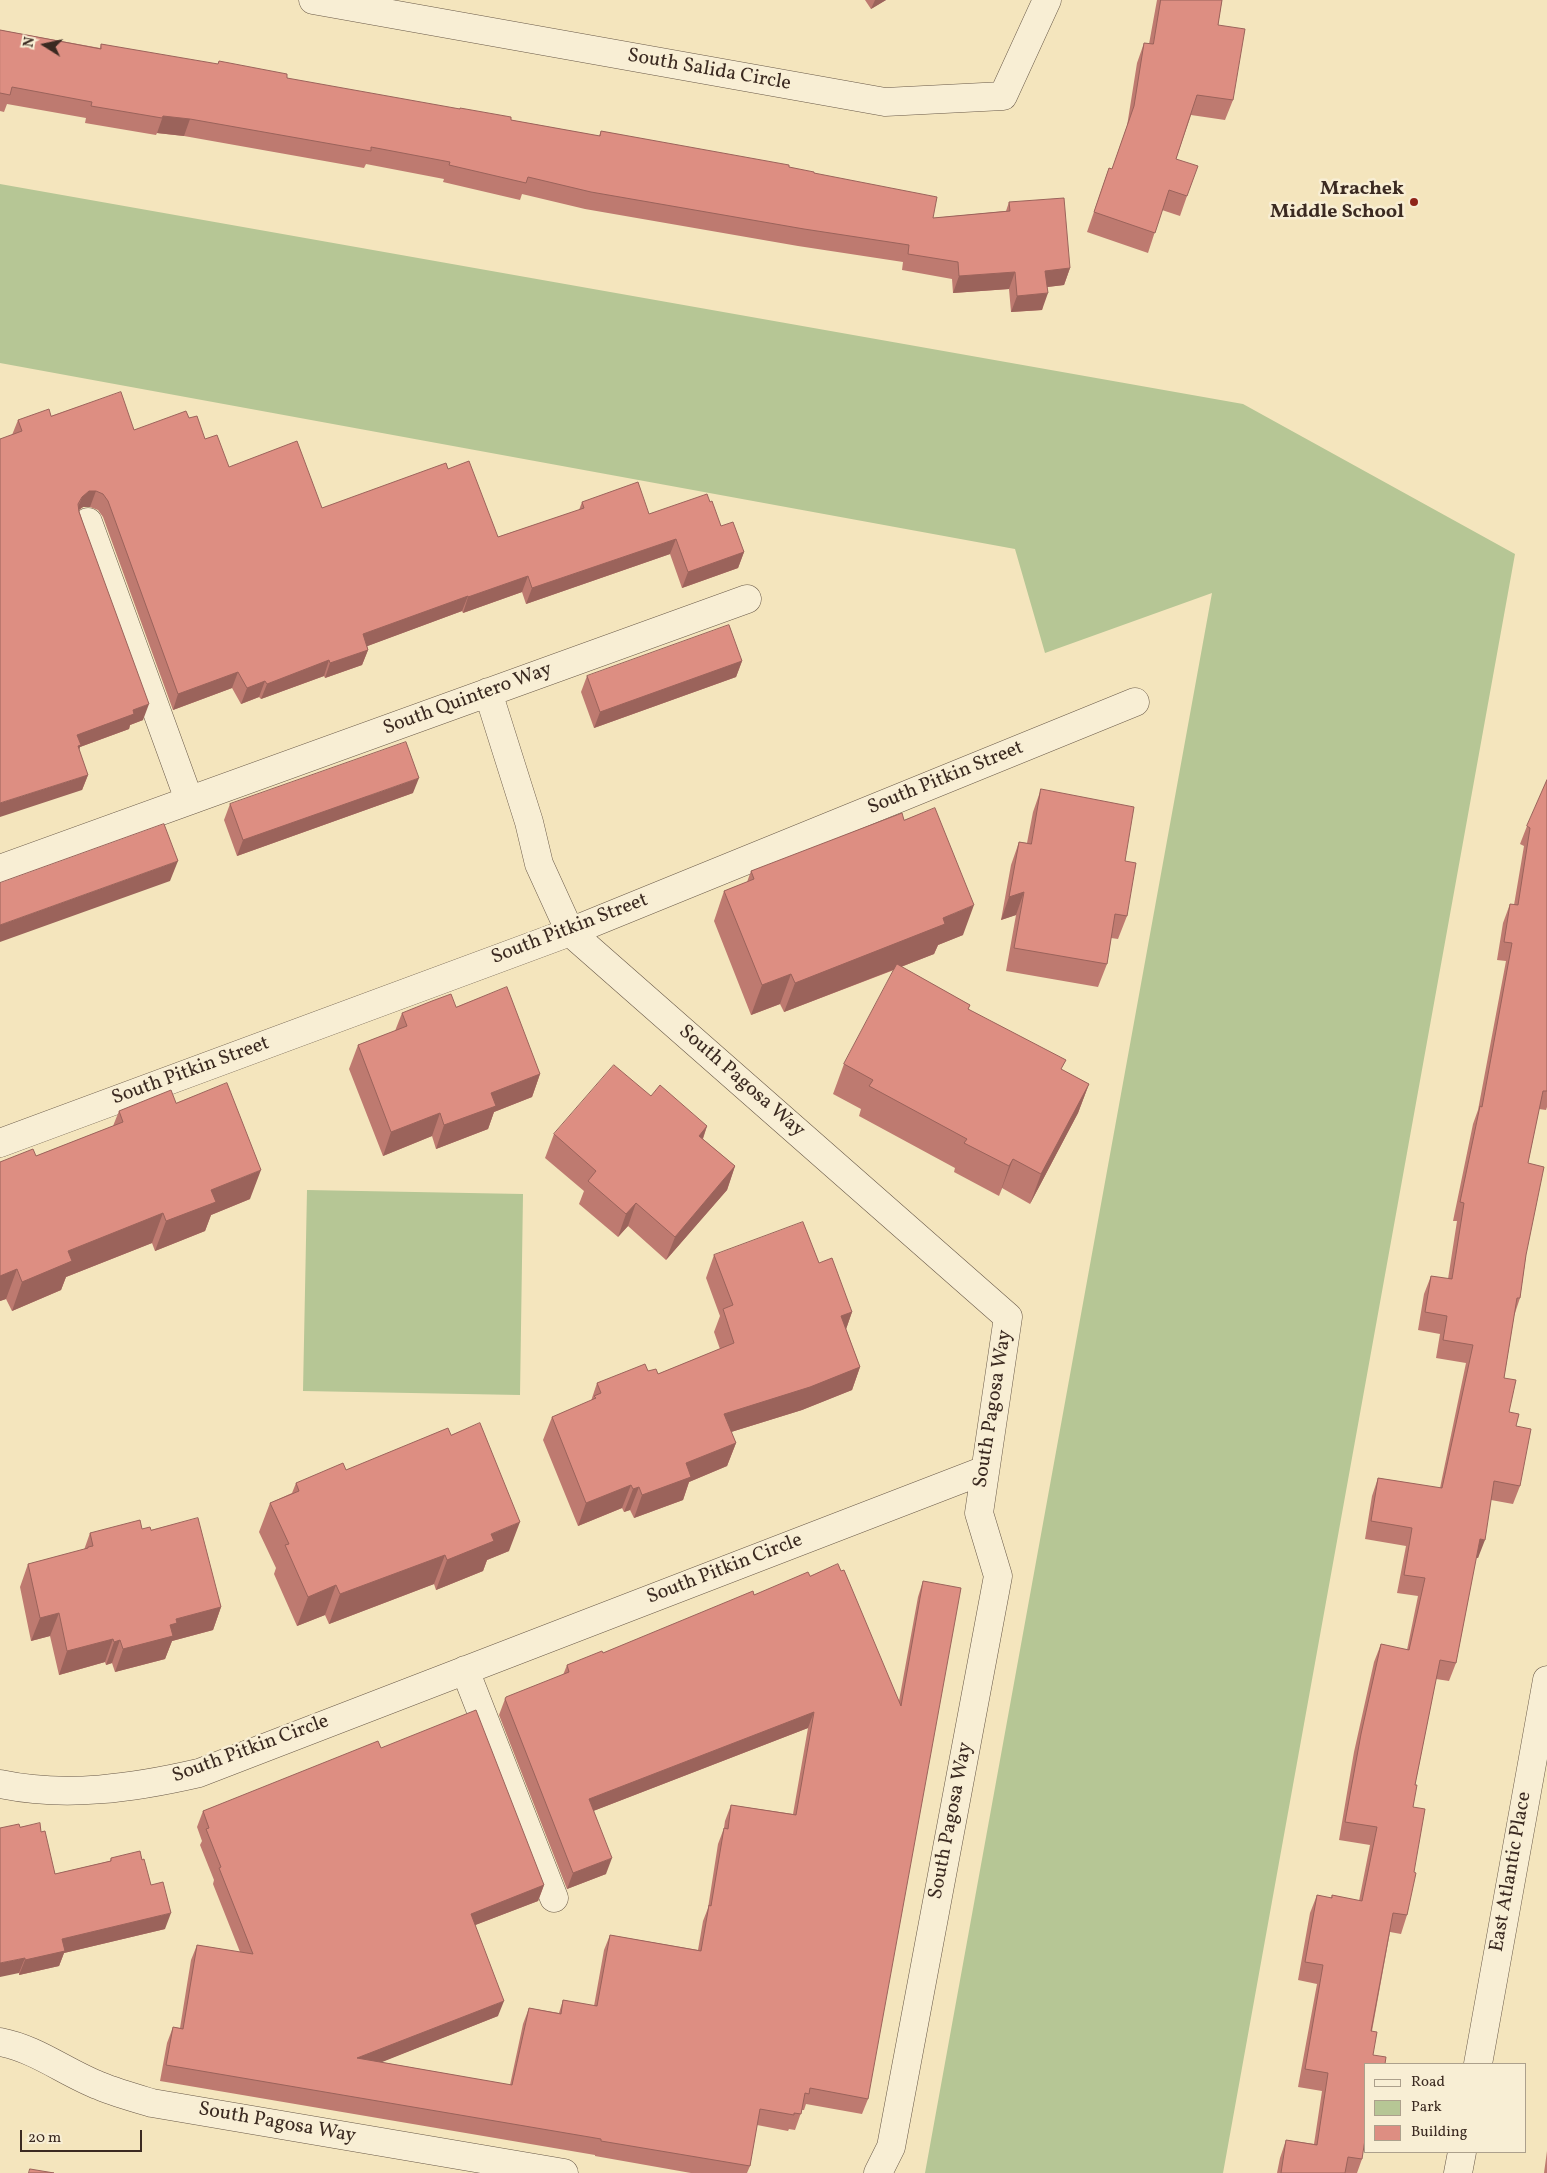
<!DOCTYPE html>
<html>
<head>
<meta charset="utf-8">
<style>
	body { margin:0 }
	#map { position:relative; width:1547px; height:2173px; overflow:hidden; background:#f4e5bd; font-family:Vollkorn,serif }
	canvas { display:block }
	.legend { position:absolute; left:1364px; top:2063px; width:162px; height:90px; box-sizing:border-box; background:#f8eed4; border:1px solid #aca08c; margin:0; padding:6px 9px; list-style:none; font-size:15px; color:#3b2a21 }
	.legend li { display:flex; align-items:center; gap:10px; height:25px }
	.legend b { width:25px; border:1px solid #aca08c }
	.north { position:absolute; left:20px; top:20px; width:50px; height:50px; -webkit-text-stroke:4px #f8eed4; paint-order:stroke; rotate:280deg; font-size:14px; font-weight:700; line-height:20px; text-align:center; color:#3b2a21 }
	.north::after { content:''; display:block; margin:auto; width:18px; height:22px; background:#3b2a21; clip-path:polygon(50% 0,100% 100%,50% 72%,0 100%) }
	.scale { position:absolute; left:20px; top:2130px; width:122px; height:22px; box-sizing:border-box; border:2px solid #3b2a21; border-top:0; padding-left:6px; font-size:15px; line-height:18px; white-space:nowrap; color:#3b2a21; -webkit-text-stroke:4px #f8eed4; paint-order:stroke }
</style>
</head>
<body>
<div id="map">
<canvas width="1547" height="2173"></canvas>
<ul class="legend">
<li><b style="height:6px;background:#f8eed4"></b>Road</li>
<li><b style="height:14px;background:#b6c695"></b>Park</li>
<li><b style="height:14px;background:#dd8e82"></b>Building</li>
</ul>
<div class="north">N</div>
<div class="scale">20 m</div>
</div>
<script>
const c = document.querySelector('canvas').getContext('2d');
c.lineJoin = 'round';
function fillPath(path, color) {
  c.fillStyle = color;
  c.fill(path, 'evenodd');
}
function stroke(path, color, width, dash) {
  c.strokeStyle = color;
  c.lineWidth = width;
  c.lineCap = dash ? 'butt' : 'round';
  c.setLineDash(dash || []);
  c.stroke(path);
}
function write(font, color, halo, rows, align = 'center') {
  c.font = font + ' Vollkorn,serif';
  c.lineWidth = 5;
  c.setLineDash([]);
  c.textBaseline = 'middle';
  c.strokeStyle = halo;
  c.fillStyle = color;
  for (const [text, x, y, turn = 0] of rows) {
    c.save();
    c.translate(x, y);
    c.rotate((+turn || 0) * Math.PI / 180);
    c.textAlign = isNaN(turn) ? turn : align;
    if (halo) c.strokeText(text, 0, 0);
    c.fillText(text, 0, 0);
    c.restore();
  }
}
const green = new Path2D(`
	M 0,184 L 1243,404 L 1515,554 L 1223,2173 L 925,2173 L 1212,593 L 1045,653 L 1015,549 L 0,363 Z
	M 307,1190 L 523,1194 L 520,1395 L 303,1391 Z`);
const minor = new Path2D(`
	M 313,0 L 885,102 L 1003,96 L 1047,0
	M 88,522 L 189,800
	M 488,692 L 529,822 L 539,864 L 570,932 L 1008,1317 L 979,1513 L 998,1576 L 891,2147 L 878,2173
	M 0,869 L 747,599
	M 0,1143 L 570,932 L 1135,702
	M 465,1670 L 554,1898
	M 0,1784 C 66,1798 134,1788 199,1773 L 985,1470
	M 0,2042 C 37,2049 66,2073 100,2086 C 117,2093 135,2098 152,2103 L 564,2173
	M 1478,2064 L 1547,1680
	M 1458,2173 L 1462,2152`);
const wall = new Path2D(`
	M 865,0 L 886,0 L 871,9 Z
	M 1157,0 L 1222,0 L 1218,25 L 1233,100 L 1225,120 L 1191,115 L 1176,159 L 1187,196 L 1180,216 L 1162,210 L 1148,253 L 1087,232 L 1109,168 L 1112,169 L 1127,126 L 1137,63 L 1144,43 L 1149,44 Z
	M 0,30 L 100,48 L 101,44 L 511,120 L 599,136 L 601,131 L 789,167 L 814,173 L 933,218 L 1006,211 L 1009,202 L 1070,268 L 1064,285 L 1047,287 L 1042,310 L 1011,312 L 1009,289 L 953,293 L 952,279 L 902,270 L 903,262 L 798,246 L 585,209 L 522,194 L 520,200 L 443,182 L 444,179 L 366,164 L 364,168 L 184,136 L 157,133 L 156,135 L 85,123 L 86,118 L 7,104 L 4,112 L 0,111 Z
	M 51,416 L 134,430 L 189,418 L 205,439 L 229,467 L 322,508 L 448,469 L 498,537 L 579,510 L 582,502 L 649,514 L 710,502 L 721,526 L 744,552 L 738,568 L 682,588 L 670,554 L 526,604 L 522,592 L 463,613 L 462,611 L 367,646 L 368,650 L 362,665 L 325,678 L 324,676 L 261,699 L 259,697 L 241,704 L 232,688 L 173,710 L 103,517 L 98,510 L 90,507 L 83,507 L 79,510 L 143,720 L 130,725 L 129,729 L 80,747 L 79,750 L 88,775 L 82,790 L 12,435 L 18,420 Z
	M 742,661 L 736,677 L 594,728 L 581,692 L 587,676 Z
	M 1547,780 L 1547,1107 L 1546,1110 L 1539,1109 L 1528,1163 L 1526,1255 L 1520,1298 L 1514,1316 L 1504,1378 L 1509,1412 L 1516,1426 L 1520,1486 L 1513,1504 L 1491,1500 L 1478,1558 L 1476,1558 L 1456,1663 L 1449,1681 L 1436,1679 L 1415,1785 L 1413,1807 L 1414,1872 L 1407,1915 L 1401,1934 L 1390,1932 L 1366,2064 L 1362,2159 L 1357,2173 L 1277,2173 L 1280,2158 L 1286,2140 L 1314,2144 L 1322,2091 L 1298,2087 L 1317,1984 L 1298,1980 L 1310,1913 L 1317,1895 L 1331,1898 L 1332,1895 L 1359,1901 L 1370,1845 L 1339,1840 L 1354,1752 L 1374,1662 L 1381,1644 L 1407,1650 L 1418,1596 L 1397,1593 L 1406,1546 L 1365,1539 L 1372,1496 L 1378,1478 L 1440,1488 L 1466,1363 L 1436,1358 L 1440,1334 L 1418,1330 L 1424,1294 L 1431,1276 L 1448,1279 L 1457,1221 L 1453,1221 L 1473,1124 L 1478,1110 L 1506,961 L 1497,960 L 1503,923 L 1510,904 L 1514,905 L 1524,846 L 1520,844 L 1527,826 Z
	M 1041,789 L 1125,861 L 1127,916 L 1118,939 L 1111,938 L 1107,964 L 1098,987 L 1006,971 L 1016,915 L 1001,920 L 1011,865 L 1019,842 L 1027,843 L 1033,812 Z
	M 413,793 L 237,856 L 224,820 L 230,804 Z
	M 904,820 L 963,935 L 938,945 L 934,954 L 901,967 L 970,1005 L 968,1009 L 1062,1070 L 1089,1084 L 1078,1113 L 1030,1204 L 1002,1188 L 999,1196 L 954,1172 L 955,1168 L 859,1116 L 861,1109 L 833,1094 L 844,1064 L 894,970 L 784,1012 L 780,1004 L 751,1015 L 714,921 L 724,891 L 747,882 L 751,871 Z
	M 456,1007 L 540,1074 L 532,1097 L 494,1112 L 488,1129 L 436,1149 L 432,1136 L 383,1156 L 349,1069 L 358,1045 L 395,1031 L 402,1013 Z
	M 651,1096 L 707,1126 L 703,1139 L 735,1166 L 727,1190 L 666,1260 L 628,1226 L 618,1237 L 579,1204 L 584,1191 L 545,1158 L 554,1134 Z
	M 176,1103 L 250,1199 L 211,1215 L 205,1231 L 155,1251 L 152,1243 L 66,1277 L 61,1290 L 12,1311 L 6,1299 L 0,1301 L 0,1162 L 36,1156 L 113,1126 L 119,1111 Z
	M 714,1255 L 819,1263 L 852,1312 L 846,1329 L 860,1367 L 852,1390 L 802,1410 L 731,1432 L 736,1443 L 727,1466 L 689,1482 L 683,1500 L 634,1518 L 630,1510 L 624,1512 L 622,1508 L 578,1526 L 543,1440 L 552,1417 L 591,1401 L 597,1383 L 648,1371 L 658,1374 L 720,1349 L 714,1332 L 720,1316 L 706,1278 Z
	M 346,1470 L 509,1551 L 487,1560 L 483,1571 L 436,1590 L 434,1584 L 329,1624 L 325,1615 L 297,1626 L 274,1574 L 276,1568 L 259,1532 L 270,1503 L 292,1493 L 296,1483 Z
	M 142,1529 L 151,1530 L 221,1607 L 213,1630 L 172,1641 L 165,1659 L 115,1672 L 112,1663 L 106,1665 L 105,1662 L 59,1675 L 50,1636 L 31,1641 L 20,1587 L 28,1564 L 84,1550 L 90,1533 Z
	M 810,1576 L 899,1701 L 918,1597 L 923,1581 L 868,2099 L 862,2114 L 806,2104 L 804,2110 L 802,2110 L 795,2130 L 789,2129 L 788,2131 L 757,2125 L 750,2166 L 747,2173 L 691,2173 L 595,2156 L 595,2155 L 160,2081 L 167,2043 L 173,2027 L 180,2028 L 191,1960 L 197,1945 L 240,1952 L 213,1884 L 214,1880 L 200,1845 L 202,1841 L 197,1827 L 203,1811 L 381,1748 L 544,1885 L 538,1901 L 475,1925 L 498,2016 L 381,2062 L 510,2085 L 523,2024 L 529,2008 L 559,2013 L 563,2000 L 594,2006 L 604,1950 L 610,1935 L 698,1950 L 703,1921 L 708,1908 L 718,1844 L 724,1828 L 725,1821 L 731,1805 L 793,1814 L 808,1728 L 593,1811 L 606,1874 L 567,1889 L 499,1715 L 505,1699 L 563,1675 L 567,1665 L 603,1653 L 754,1595 Z
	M 20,1827 L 41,1832 L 55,1874 L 110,1861 L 111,1858 L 142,1860 L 165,1929 L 64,1953 L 59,1966 L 19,1975 Z
	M 1547,2151 L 1547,2173 L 1544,2173 Z`);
const shadedWall = new Path2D(`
	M 875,0 L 886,0 L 871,9 Z
	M 163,116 L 190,119 L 184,136 L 157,133 Z
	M 1070,268 L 1064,285 L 1039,288 L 1045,271 Z
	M 1015,272 L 1009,289 L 953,293 L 959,276 Z
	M 1048,293 L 1042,310 L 1011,312 L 1017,296 Z
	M 89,491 L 96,491 L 90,507 L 83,507 L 76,512 L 73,520 L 82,497 Z
	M 676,539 L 670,554 L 526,604 L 532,588 Z
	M 744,552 L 738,568 L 682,588 L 688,572 Z
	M 528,576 L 522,592 L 463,613 L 468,597 Z
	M 468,596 L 462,611 L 357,650 L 363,634 Z
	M 368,650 L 362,665 L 325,678 L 330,663 Z
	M 329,660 L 324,676 L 261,699 L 267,684 Z
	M 742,661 L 736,677 L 594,728 L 600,712 Z
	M 238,672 L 232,688 L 173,710 L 178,694 Z
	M 265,681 L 259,697 L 241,704 L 247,688 Z
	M 149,704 L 143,720 L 130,725 L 129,729 L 80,747 L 75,761 L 77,735 L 133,710 Z
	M 88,775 L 82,790 L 0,817 L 0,803 Z
	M 419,778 L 413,793 L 237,856 L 243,840 Z
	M 178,861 L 170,881 L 0,942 L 0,925 Z
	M 1024,892 L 1016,915 L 1001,920 L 1009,897 Z
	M 974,905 L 963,935 L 938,945 L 934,954 L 784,1012 L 795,983 L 943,918 Z
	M 791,974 L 780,1004 L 751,1015 L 762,985 Z
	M 540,1074 L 532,1097 L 494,1112 L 488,1129 L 436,1149 L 444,1125 L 491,1093 Z
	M 1089,1084 L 1078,1113 L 1030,1204 L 1041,1174 Z
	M 440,1113 L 432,1136 L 383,1156 L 391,1132 Z
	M 707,1126 L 699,1149 L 699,1136 Z
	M 1013,1159 L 1002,1188 L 999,1196 L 1009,1166 Z
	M 735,1166 L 727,1190 L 666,1260 L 675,1237 Z
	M 261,1170 L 250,1199 L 211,1215 L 205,1231 L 155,1251 L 166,1221 L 211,1190 Z
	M 636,1203 L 628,1226 L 618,1237 L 626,1214 Z
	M 163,1213 L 152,1243 L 66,1277 L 61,1290 L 12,1311 L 22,1282 L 68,1251 Z
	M 17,1269 L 6,1299 L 0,1301 L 0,1276 Z
	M 852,1312 L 844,1335 L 841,1316 Z
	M 860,1367 L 852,1390 L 802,1410 L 715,1437 L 724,1414 Z
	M 736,1443 L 727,1466 L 689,1482 L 683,1500 L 634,1518 L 642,1495 L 686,1463 Z
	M 631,1485 L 622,1508 L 578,1526 L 586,1503 Z
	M 639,1487 L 630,1510 L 624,1512 L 633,1489 Z
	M 520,1522 L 509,1551 L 487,1560 L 483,1571 L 436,1590 L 447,1560 L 491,1534 Z
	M 1480,1539 L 1485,1540 L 1478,1558 L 1473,1557 Z
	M 445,1555 L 434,1584 L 329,1624 L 340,1594 Z
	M 336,1585 L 325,1615 L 297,1626 L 308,1597 Z
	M 221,1607 L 213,1630 L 172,1641 L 165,1659 L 115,1672 L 123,1649 L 170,1625 L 176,1619 Z
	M 59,1613 L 50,1636 L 31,1641 L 40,1618 Z
	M 113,1639 L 105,1662 L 59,1675 L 67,1651 Z
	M 120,1640 L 112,1663 L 106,1665 L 114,1642 Z
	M 814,1712 L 808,1728 L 583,1815 L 589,1799 Z
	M 612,1858 L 606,1874 L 567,1889 L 573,1873 Z
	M 544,1885 L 538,1901 L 465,1929 L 471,1914 Z
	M 171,1913 L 165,1929 L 64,1953 L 59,1966 L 19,1975 L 25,1960 L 62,1939 Z
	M 25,1958 L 19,1973 L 0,1977 L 0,1963 Z
	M 504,2001 L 498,2016 L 352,2074 L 357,2058 Z`);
const building = new Path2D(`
	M 1161,0 L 1222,0 L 1218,25 L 1245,29 L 1233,100 L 1197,95 L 1176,159 L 1198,166 L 1187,196 L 1169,190 L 1155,233 L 1094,212 L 1109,168 L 1112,169 L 1134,106 L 1144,43 L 1153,44 Z
	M 0,30 L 101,49 L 101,44 L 218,64 L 219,61 L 287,74 L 287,78 L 460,109 L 460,108 L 511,117 L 511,120 L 600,136 L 601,131 L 789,165 L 789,167 L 814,172 L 814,173 L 937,197 L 933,218 L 1010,211 L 1009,202 L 1064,198 L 1070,268 L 1045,271 L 1048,293 L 1017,296 L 1015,272 L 959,276 L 958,262 L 908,254 L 909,245 L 804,229 L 591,192 L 528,177 L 526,183 L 449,165 L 450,162 L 371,147 L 371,151 L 190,119 L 163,116 L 162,118 L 91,106 L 92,102 L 12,87 L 10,95 L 0,93 Z
	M 121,392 L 134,430 L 186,411 L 189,418 L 197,416 L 205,439 L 217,435 L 229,467 L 297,441 L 322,508 L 446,463 L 448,469 L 469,461 L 498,537 L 584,508 L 582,502 L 638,482 L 649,514 L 707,494 L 710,502 L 712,501 L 721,526 L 733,522 L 744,552 L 688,572 L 676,539 L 532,588 L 528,576 L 468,597 L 468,596 L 363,634 L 368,650 L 330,663 L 329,660 L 267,684 L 265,681 L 247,688 L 238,672 L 178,694 L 108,501 L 103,494 L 96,491 L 89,491 L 82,497 L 78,504 L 79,512 L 149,704 L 133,710 L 134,714 L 77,735 L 81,745 L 78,746 L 88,775 L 0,803 L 0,439 L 22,431 L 18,420 L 49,409 L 51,416 Z
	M 729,625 L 742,661 L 600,712 L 587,676 Z
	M 406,742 L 419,778 L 243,840 L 230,804 Z
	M 1547,780 L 1547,1091 L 1543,1091 L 1528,1163 L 1544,1167 L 1526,1255 L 1520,1298 L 1517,1298 L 1504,1378 L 1516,1380 L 1509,1412 L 1519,1414 L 1516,1426 L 1531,1429 L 1520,1486 L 1494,1481 L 1485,1540 L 1480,1539 L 1456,1663 L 1440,1660 L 1415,1785 L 1417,1785 L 1413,1807 L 1425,1809 L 1414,1872 L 1416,1873 L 1407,1915 L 1393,1913 L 1371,2031 L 1377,2032 L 1373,2055 L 1386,2057 L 1385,2064 L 1366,2064 L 1366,2133 L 1362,2159 L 1348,2157 L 1345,2173 L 1281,2173 L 1286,2140 L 1317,2145 L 1328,2073 L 1305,2069 L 1323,1965 L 1305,1962 L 1317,1895 L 1332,1898 L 1332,1895 L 1362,1901 L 1377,1827 L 1345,1822 L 1361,1734 L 1381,1644 L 1409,1650 L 1425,1578 L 1404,1575 L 1412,1528 L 1371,1521 L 1378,1478 L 1442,1488 L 1473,1345 L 1443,1340 L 1447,1316 L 1425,1312 L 1431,1276 L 1452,1279 L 1464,1203 L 1460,1202 L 1480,1106 L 1482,1107 L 1512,943 L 1504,942 L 1510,904 L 1518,905 L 1530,828 L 1527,826 Z
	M 1041,789 L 1134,807 L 1125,861 L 1136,863 L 1127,916 L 1115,914 L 1107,964 L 1014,948 L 1024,892 L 1009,897 L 1019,842 L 1031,844 Z
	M 935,808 L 974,905 L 943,918 L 945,924 L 795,983 L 791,974 L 762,985 L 724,891 L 754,879 L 751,871 L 902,813 L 904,820 Z
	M 164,824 L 178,861 L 0,925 L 0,883 Z
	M 897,964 L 970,1005 L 968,1009 L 1066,1060 L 1061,1069 L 1089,1084 L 1041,1174 L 1013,1159 L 1009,1166 L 964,1143 L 967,1139 L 869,1086 L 873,1080 L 844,1064 Z
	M 507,987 L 540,1074 L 491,1093 L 496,1106 L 444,1125 L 440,1113 L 391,1132 L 358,1045 L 407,1026 L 402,1013 L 432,1001 L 451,994 L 456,1007 Z
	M 614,1065 L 651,1096 L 660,1085 L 707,1126 L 699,1136 L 735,1166 L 675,1237 L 636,1203 L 626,1214 L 588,1181 L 596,1171 L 554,1134 Z
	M 227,1083 L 261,1170 L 211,1190 L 216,1202 L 166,1221 L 163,1213 L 68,1251 L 72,1261 L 22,1282 L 17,1269 L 0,1276 L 0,1162 L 33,1149 L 36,1156 L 123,1122 L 119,1111 L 171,1090 L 176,1103 Z
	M 803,1222 L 819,1263 L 832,1258 L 852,1312 L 841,1316 L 860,1367 L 810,1387 L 724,1414 L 736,1443 L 686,1463 L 691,1477 L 642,1495 L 639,1487 L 633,1489 L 631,1485 L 586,1503 L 552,1417 L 596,1398 L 594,1396 L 601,1393 L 597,1383 L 645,1364 L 648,1371 L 656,1369 L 658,1374 L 734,1343 L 723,1309 L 733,1305 L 714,1255 Z
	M 480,1423 L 520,1522 L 491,1534 L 494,1541 L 447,1560 L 445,1555 L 340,1594 L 336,1585 L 308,1597 L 285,1545 L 289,1544 L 270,1503 L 299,1491 L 296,1483 L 343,1463 L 346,1470 L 448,1428 L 451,1435 Z
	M 198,1518 L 221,1607 L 176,1619 L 177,1623 L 170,1625 L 173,1636 L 123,1649 L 120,1640 L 114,1642 L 113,1639 L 67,1651 L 59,1613 L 40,1618 L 28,1564 L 88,1548 L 88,1547 L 93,1546 L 90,1533 L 140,1520 L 142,1529 L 150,1527 L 151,1530 Z
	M 838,1564 L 841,1571 L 844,1570 L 901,1706 L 923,1581 L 961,1588 L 868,2099 L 810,2088 L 809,2094 L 805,2093 L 801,2114 L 794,2113 L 794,2115 L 760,2109 L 750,2166 L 601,2141 L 601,2139 L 166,2065 L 173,2027 L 183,2029 L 197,1945 L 253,1954 L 219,1868 L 221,1867 L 206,1829 L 209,1828 L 203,1811 L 378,1741 L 381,1748 L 476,1710 L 544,1885 L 471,1914 L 504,2001 L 357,2058 L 512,2085 L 529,2008 L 561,2014 L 563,2000 L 597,2006 L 610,1935 L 701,1951 L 709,1905 L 711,1906 L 724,1828 L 728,1829 L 731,1805 L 796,1815 L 814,1712 L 589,1799 L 612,1858 L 573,1873 L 505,1699 L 506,1697 L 569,1672 L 567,1665 L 602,1651 L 603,1653 L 753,1591 L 754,1595 L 808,1572 L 810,1576 Z
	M 40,1823 L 41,1832 L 45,1831 L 55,1874 L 111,1861 L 111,1858 L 140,1851 L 142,1860 L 144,1859 L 151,1885 L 163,1882 L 171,1913 L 62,1939 L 65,1951 L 25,1960 L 25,1958 L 0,1963 L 0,1828 L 19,1824 L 20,1827 Z
	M 30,2169 L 54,2173 L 29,2173 Z`);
const markers = [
	[1414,202,5,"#8f2418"]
];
const streetNames = [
	["South Salida Circle",709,71,10],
	["South Quintero Way",468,700,-20],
	["South Pitkin Street",946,779,-22],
	["South Pitkin Street",570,930,-21],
	["South Pitkin Street",191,1072,-20],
	["South Pagosa Way",741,1082,41],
	["South Pagosa Way",994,1409,-81],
	["South Pitkin Circle",725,1570,-21],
	["South Pitkin Circle",251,1750,-20],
	["South Pagosa Way",952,1821,-79],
	["East Atlantic Place",1512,1872,-80],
	["South Pagosa Way",277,2124,10]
];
const poiNames = [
	["Mrachek",1404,190],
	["Middle School",1404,213]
];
fillPath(green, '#b6c695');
stroke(minor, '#695948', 29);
stroke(minor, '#f8eed4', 28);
fillPath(wall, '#be7a70');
fillPath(shadedWall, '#9b635b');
fillPath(building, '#dd8e82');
stroke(building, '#9b635b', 1);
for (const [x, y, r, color] of markers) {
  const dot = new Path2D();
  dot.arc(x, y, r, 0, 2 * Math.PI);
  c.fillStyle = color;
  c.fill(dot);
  stroke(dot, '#f8eed4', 2);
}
write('20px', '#3b2a21', '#f8eed4', streetNames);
write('bold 20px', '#3b2a21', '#f8eed4', poiNames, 'right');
</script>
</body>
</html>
